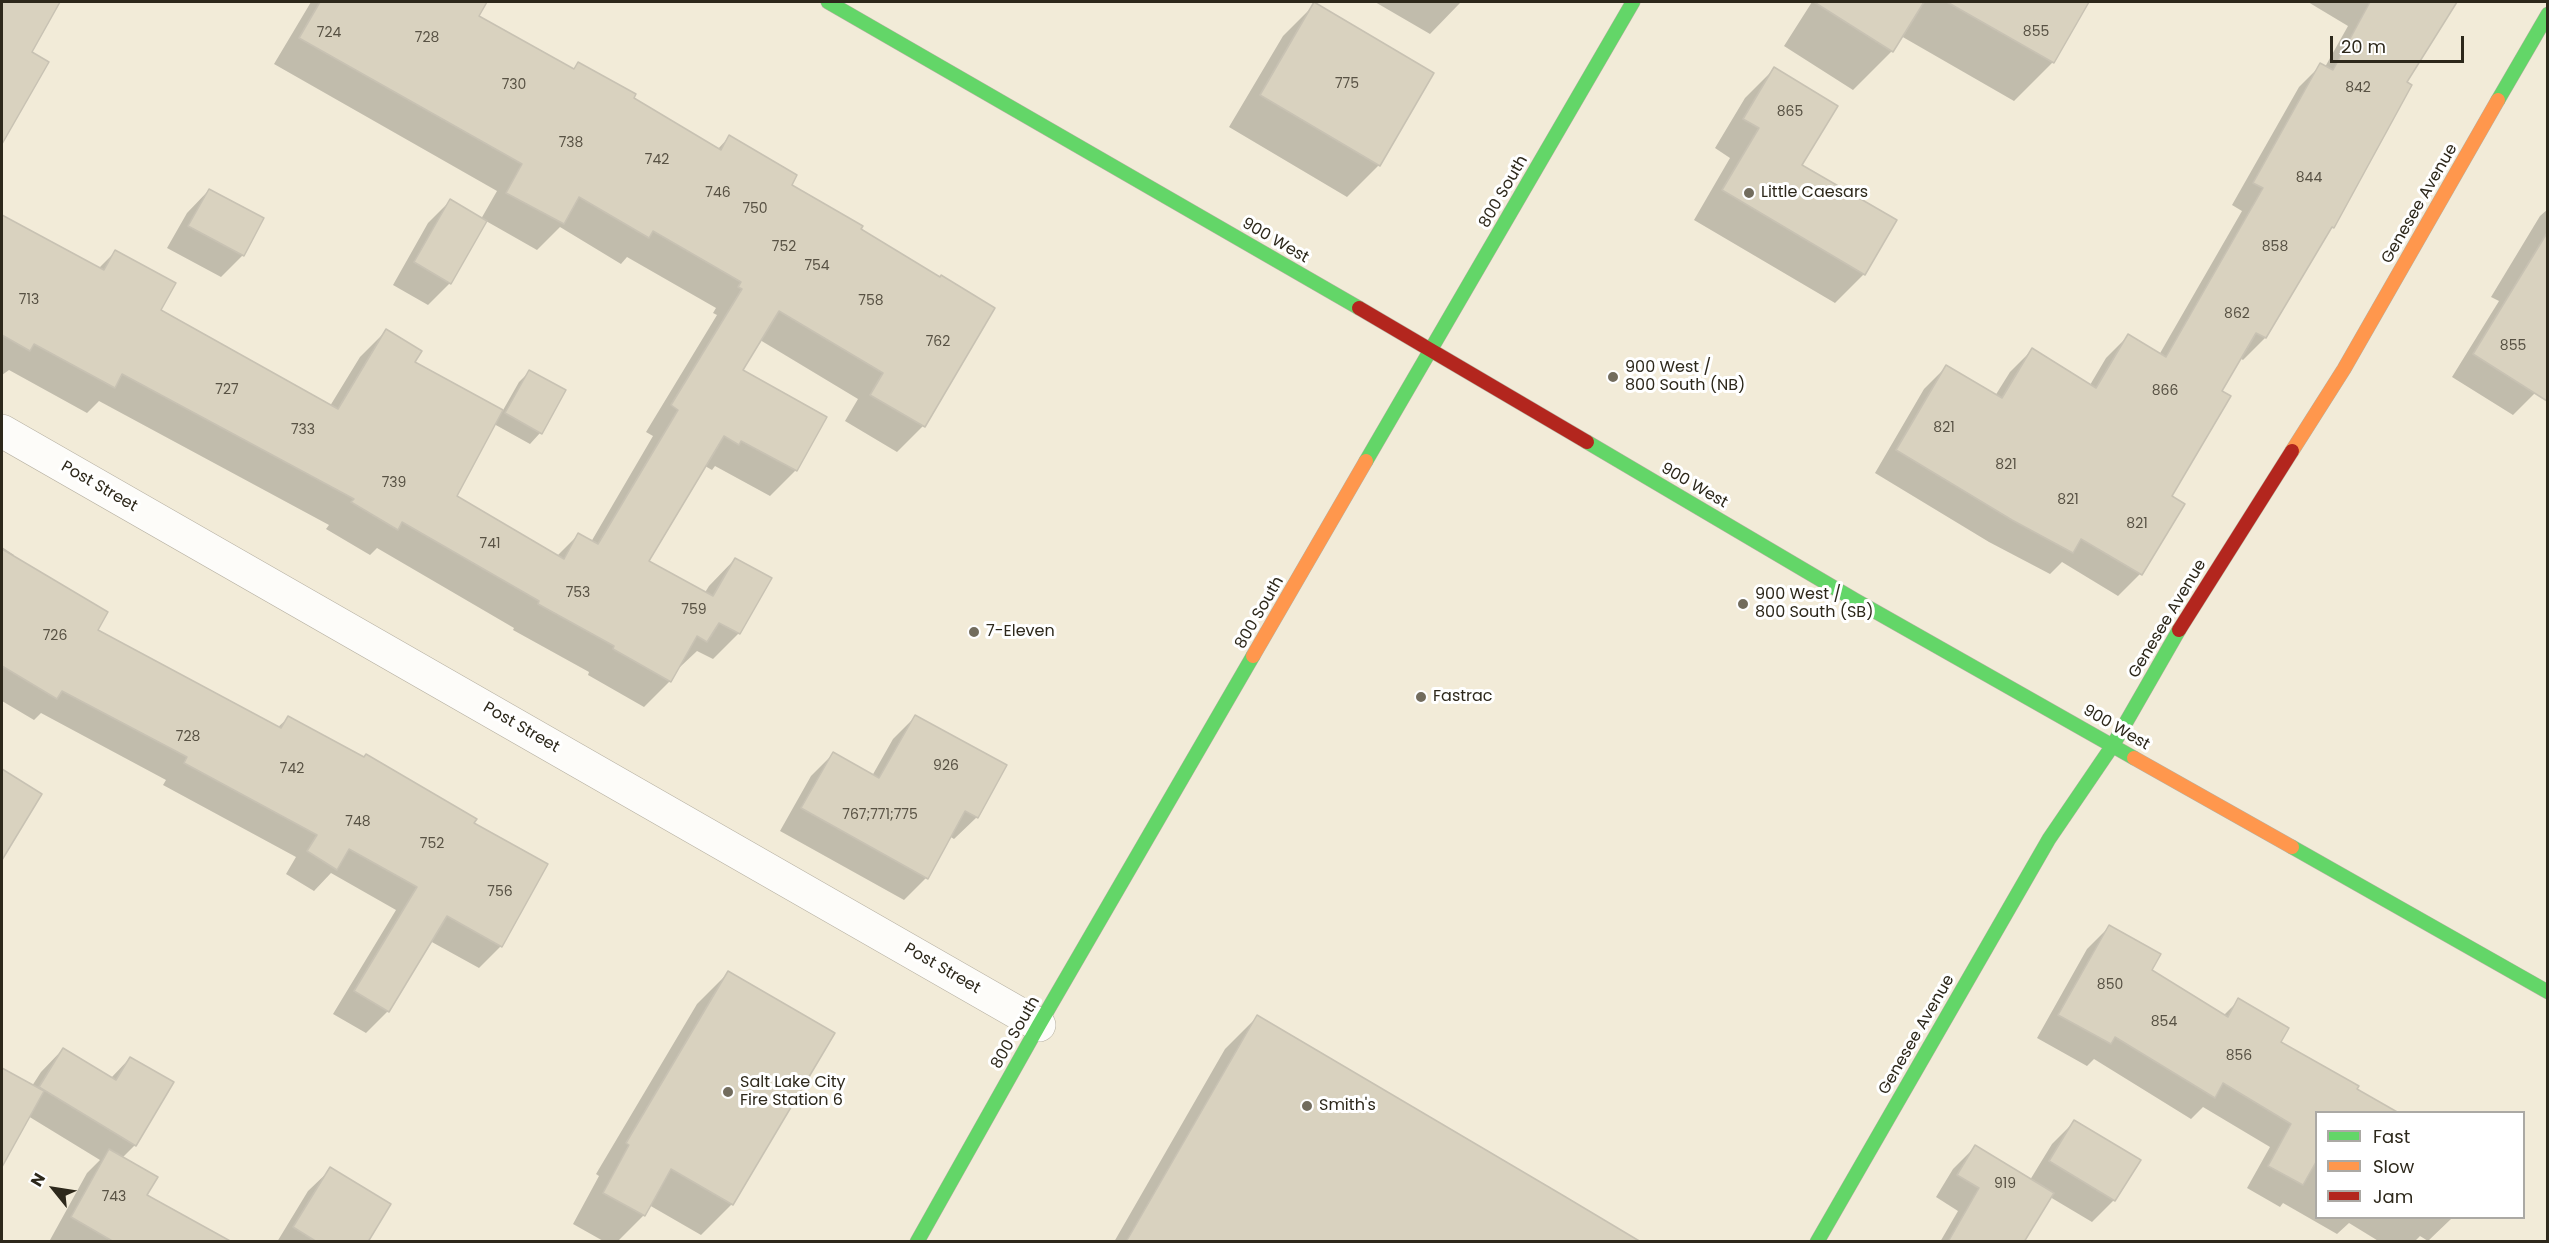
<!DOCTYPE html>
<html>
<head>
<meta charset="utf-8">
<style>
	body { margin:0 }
	#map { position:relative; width:2549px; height:1243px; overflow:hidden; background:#f2ebd8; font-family:Poppins,sans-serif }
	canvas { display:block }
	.frame { position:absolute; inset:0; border:3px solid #2d281b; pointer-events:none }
	.legend { position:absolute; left:2315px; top:1111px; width:210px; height:108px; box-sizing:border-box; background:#fff; border:2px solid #aba9a4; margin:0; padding:8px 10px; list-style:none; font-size:18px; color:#2d281b }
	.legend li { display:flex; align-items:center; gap:12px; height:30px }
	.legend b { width:30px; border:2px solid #aba9a4 }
	.north { position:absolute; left:24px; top:1159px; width:60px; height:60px; -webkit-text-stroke:4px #fff; paint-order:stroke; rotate:300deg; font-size:16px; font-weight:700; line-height:24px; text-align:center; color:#2d281b }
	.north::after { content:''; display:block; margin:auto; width:21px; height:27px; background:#2d281b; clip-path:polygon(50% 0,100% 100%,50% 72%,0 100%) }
	.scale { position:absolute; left:2330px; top:36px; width:134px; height:27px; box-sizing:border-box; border:3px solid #2d281b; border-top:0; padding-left:8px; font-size:18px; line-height:21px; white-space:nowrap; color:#2d281b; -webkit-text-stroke:4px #fff; paint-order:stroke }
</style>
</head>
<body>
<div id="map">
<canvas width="2549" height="1243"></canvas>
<div class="frame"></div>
<ul class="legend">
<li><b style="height:8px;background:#63d668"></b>Fast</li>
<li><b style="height:8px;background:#ff974d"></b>Slow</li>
<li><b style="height:8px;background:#b3261e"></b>Jam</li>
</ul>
<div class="north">N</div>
<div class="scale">20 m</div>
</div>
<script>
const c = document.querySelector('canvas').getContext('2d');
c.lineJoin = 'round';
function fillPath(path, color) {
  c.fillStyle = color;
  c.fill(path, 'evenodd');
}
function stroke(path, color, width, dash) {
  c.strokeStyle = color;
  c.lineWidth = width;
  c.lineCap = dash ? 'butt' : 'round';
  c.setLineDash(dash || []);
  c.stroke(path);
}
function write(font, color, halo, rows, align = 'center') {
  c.font = font + ' Poppins,sans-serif';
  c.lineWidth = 6;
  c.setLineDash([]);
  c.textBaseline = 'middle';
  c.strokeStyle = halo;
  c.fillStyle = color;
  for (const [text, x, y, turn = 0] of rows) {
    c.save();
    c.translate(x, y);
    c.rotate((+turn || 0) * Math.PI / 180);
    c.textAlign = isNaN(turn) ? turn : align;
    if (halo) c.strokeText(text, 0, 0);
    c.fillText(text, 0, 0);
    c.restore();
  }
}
const shadow = new Path2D(`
	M 2,2 L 59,2 L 30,53 L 47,63 L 2,141 Z
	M 311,2 L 484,2 L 477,16 L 573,70 L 579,64 L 717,150 L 729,137 L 790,186 L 859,229 L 923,426 L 897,452 L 845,421 L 858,399 L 760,340 L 741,370 L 796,470 L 770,496 L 715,466 L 712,470 L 705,466 L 647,561 L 704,594 L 709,586 L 735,559 L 770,579 L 739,633 L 713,659 L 697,651 L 680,667 L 678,666 L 670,681 L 644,707 L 588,675 L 589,672 L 513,630 L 514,628 L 377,548 L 370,555 L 326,529 L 329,525 L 99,401 L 87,413 L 9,370 L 2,375 L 2,217 L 98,269 L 115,252 L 159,311 L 330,406 L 360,357 L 386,331 L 413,363 L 502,412 L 519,382 L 530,371 L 540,433 L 530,444 L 494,424 L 455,497 L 557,556 L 578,535 L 591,542 L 653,436 L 646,432 L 717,315 L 713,313 L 716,308 L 627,257 L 621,264 L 560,227 L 537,250 L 486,221 L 450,283 L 428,305 L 393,285 L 428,223 L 450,201 L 481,219 L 497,191 L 274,64 Z
	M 1375,2 L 1461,2 L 1430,34 Z
	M 1812,2 L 2087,2 L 2053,62 L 2014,101 L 1901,36 L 1892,51 L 1853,90 L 1784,46 Z
	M 2308,2 L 2455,2 L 2405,83 L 2363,173 L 2265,338 L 2243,360 L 2240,358 L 2220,391 L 2170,496 L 2140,574 L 2118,596 L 2062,562 L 2050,574 L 1989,542 L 1875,473 L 1924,389 L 1946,367 L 1995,396 L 2010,372 L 2032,350 L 2090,385 L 2106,358 L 2128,336 L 2159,355 L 2242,211 L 2232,205 L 2299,87 L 2321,65 L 2325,67 L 2348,26 Z
	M 1315,4 L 1379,165 L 1347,197 L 1229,127 L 1283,36 Z
	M 1774,69 L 1800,165 L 1864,274 L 1835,303 L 1694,220 L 1730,158 L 1715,148 L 1745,98 Z
	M 209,190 L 243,255 L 221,277 L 167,248 L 187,213 Z
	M 2548,209 L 2548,373 L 2535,393 L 2513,415 L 2452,377 L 2499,301 L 2491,297 L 2540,216 Z
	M 2,547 L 14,555 L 12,557 L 96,631 L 277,728 L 288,718 L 472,824 L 501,946 L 479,968 L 430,941 L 388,1011 L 366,1033 L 333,1014 L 396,910 L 331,873 L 314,891 L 286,874 L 296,857 L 163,785 L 166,780 L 41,713 L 34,720 L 2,701 Z
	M 915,717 L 1005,766 L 977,817 L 954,839 L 949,836 L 926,878 L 904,900 L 780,831 L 811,776 L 833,754 L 872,776 L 893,739 Z
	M 7,774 L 9,846 L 2,853 L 2,779 Z
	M 2109,927 L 2150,970 L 2223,1016 L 2239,1000 L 2279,1042 L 2316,1112 L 2316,1218 L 2452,1218 L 2451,1219 L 2428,1241 L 2420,1236 L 2414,1242 L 2380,1242 L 2349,1223 L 2337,1234 L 2283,1203 L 2280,1207 L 2247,1188 L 2270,1147 L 2203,1107 L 2191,1119 L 2094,1059 L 2087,1066 L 2037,1038 L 2087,949 Z
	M 728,973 L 732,1204 L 701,1235 L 649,1205 L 644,1215 L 617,1242 L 605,1242 L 573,1224 L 599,1176 L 596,1174 L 697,1004 Z
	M 1257,1017 L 1638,1242 L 1114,1242 L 1225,1049 Z
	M 63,1049 L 111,1078 L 130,1058 L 172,1083 L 135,1145 L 122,1158 L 145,1196 L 229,1242 L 50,1240 L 87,1173 L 100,1160 L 28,1116 L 2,1164 L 2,1077 L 6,1072 L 32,1086 L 41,1072 Z
	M 2074,1122 L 2114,1200 L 2092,1222 L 2050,1197 L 2023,1242 L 1940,1242 L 1958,1211 L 1936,1197 L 1953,1169 L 1975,1147 L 2030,1180 L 2052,1144 Z
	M 331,1169 L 366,1242 L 277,1242 L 308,1191 Z`);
const building = new Path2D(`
	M 2,2 L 60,2 L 32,52 L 49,62 L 2,144 Z
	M 320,2 L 487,2 L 479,16 L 574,69 L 578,62 L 636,94 L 634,98 L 721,150 L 729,135 L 797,175 L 792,185 L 863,226 L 861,229 L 940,277 L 941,275 L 995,308 L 925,427 L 870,395 L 883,373 L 779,311 L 743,370 L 827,417 L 797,471 L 741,441 L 739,445 L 724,436 L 649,561 L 713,596 L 735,558 L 772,578 L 740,634 L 719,623 L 707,642 L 697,636 L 671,682 L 613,649 L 614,646 L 538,604 L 539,601 L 402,522 L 398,530 L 351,502 L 354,499 L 122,374 L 115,388 L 34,344 L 30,351 L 2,335 L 2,215 L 104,270 L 115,250 L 176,283 L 161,310 L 338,409 L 386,329 L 422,351 L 415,362 L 503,410 L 457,496 L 564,559 L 578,533 L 598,544 L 678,410 L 671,405 L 742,289 L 738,287 L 741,282 L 653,231 L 649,238 L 579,197 L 564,224 L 506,193 L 522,164 L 299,38 Z
	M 1314,2 L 1434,73 L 1380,166 L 1260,95 Z
	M 1814,2 L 1924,2 L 1893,52 Z
	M 1947,2 L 2089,2 L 2054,63 Z
	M 2370,2 L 2457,2 L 2407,82 L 2412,85 L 2334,228 L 2332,227 L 2266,338 L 2256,333 L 2222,391 L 2231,396 L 2172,496 L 2185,504 L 2142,575 L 2081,539 L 2073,553 L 2012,520 L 1896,450 L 1946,365 L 2002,398 L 2032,348 L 2096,388 L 2128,334 L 2166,357 L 2263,188 L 2253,183 L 2320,63 L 2333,70 Z
	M 1774,67 L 1838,106 L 1802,165 L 1897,220 L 1865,275 L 1722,190 L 1759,128 L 1743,119 Z
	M 209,189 L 264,218 L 244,256 L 188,226 Z
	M 450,199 L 487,221 L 451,284 L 414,262 Z
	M 2547,233 L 2547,401 L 2473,354 Z
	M 529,370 L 566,390 L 542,434 L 505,413 Z
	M 2,549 L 108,612 L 98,630 L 281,728 L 288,716 L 364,757 L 366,754 L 477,819 L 474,823 L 548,864 L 502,947 L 447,916 L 389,1012 L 354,991 L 417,887 L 349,849 L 337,870 L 307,851 L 317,835 L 184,763 L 187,757 L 62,691 L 57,699 L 2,666 Z
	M 915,715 L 1007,765 L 978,818 L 965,811 L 928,879 L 801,808 L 833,752 L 879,778 Z
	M 2,769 L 42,794 L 2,860 Z
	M 2109,925 L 2161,954 L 2152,970 L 2228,1017 L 2238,998 L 2289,1028 L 2281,1042 L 2359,1086 L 2357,1089 L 2399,1113 L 2316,1113 L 2316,1162 L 2303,1185 L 2268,1166 L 2291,1124 L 2223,1083 L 2215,1098 L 2115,1037 L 2111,1044 L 2058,1015 Z
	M 728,971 L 835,1033 L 733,1205 L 671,1169 L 645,1216 L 603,1193 L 629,1145 L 626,1143 Z
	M 1257,1015 L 1564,1196 L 1641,1242 L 1126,1242 Z
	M 63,1048 L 116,1080 L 130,1057 L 174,1082 L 136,1146 L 39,1087 Z
	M 2,1068 L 44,1091 L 2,1167 Z
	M 2074,1120 L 2141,1160 L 2115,1201 L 2049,1161 Z
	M 1975,1145 L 2054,1193 L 2024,1242 L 1948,1242 L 1979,1188 L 1957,1175 Z
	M 109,1149 L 158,1177 L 147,1195 L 232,1242 L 114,1242 L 71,1217 Z
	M 330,1167 L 391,1204 L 368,1242 L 317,1242 L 293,1227 Z`);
const street = new Path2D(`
	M 2,431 L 1039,1025`);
const fast = new Path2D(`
	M 828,2 L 1359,308
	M 2498,100 L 2548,14
	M 1587,442 L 1855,600 L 2134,758
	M 1366,461 L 1633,2
	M 2292,847 L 2548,992
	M 917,1242 L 1039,1025 L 1253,656
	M 1817,1242 L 2049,839 L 2113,745 L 2179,630`);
const slow = new Path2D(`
	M 2292,451 L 2344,369 L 2498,100
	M 1253,656 L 1366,461
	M 2134,758 L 2292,847`);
const jam = new Path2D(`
	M 1359,308 L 1587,442
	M 2179,630 L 2292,451`);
const markers = [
	[1749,193,6,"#726c5d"],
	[1613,377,6,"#726c5d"],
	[1743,604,6,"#726c5d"],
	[974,632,6,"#726c5d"],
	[1421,697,6,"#726c5d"],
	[728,1092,6,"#726c5d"],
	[1307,1106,6,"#726c5d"]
];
const numberNames = [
	["855",2036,32],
	["724",329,33],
	["728",427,38],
	["775",1347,84],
	["730",514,85],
	["842",2358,88],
	["865",1790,112],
	["738",571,143],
	["742",657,160],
	["844",2309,178],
	["746",718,193],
	["750",755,209],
	["752",784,247],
	["858",2275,247],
	["754",817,266],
	["713",29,300],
	["758",871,301],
	["862",2237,314],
	["762",938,342],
	["855",2513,346],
	["727",227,390],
	["866",2165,391],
	["821",1944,428],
	["733",303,430],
	["821",2006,465],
	["739",394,483],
	["821",2068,500],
	["821",2137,524],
	["741",490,544],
	["753",578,593],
	["759",694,610],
	["726",55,636],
	["728",188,737],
	["926",946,766],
	["742",292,769],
	["767;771;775",880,815],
	["748",358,822],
	["752",432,844],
	["756",500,892],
	["850",2110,985],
	["854",2164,1022],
	["856",2239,1056],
	["919",2005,1184],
	["743",114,1197]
];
const streetNames = [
	["800 South",1504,192,-60],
	["Genesee Avenue",2420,204,-60],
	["900 West",1275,241,30],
	["900 West",1694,486,30],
	["Post Street",99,487,30],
	["800 South",1260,613,-60],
	["Genesee Avenue",2168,619,-59],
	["Post Street",521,728,30],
	["900 West",2116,728,30],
	["Post Street",942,969,30],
	["800 South",1016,1033,-60],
	["Genesee Avenue",1917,1035,-60]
];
const poiNames = [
	["Little Caesars",1761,193],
	["900 West /",1625,368],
	["800 South (NB)",1625,386],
	["900 West /",1755,595],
	["800 South (SB)",1755,613],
	["7-Eleven",986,632],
	["Fastrac",1433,697],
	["Salt Lake City",740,1083],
	["Fire Station 6",740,1101],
	["Smith's",1319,1106]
];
fillPath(shadow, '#0003');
fillPath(building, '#d9d2bf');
stroke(building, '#c8c2b3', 1.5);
stroke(street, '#b6b0a2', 34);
stroke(fast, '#b6b0a2', 15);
stroke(slow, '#b6b0a2', 15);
stroke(jam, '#b6b0a2', 15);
stroke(street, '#fdfcf9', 33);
stroke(fast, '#63d668', 14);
stroke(slow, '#ff974d', 14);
stroke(jam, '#b3261e', 14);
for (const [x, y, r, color] of markers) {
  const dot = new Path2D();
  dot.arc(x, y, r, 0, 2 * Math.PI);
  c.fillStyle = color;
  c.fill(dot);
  stroke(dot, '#fff', 2);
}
write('14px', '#585244', null, numberNames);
write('16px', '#2d281b', '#fff', streetNames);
write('16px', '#2d281b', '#fff', poiNames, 'left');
</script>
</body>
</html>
